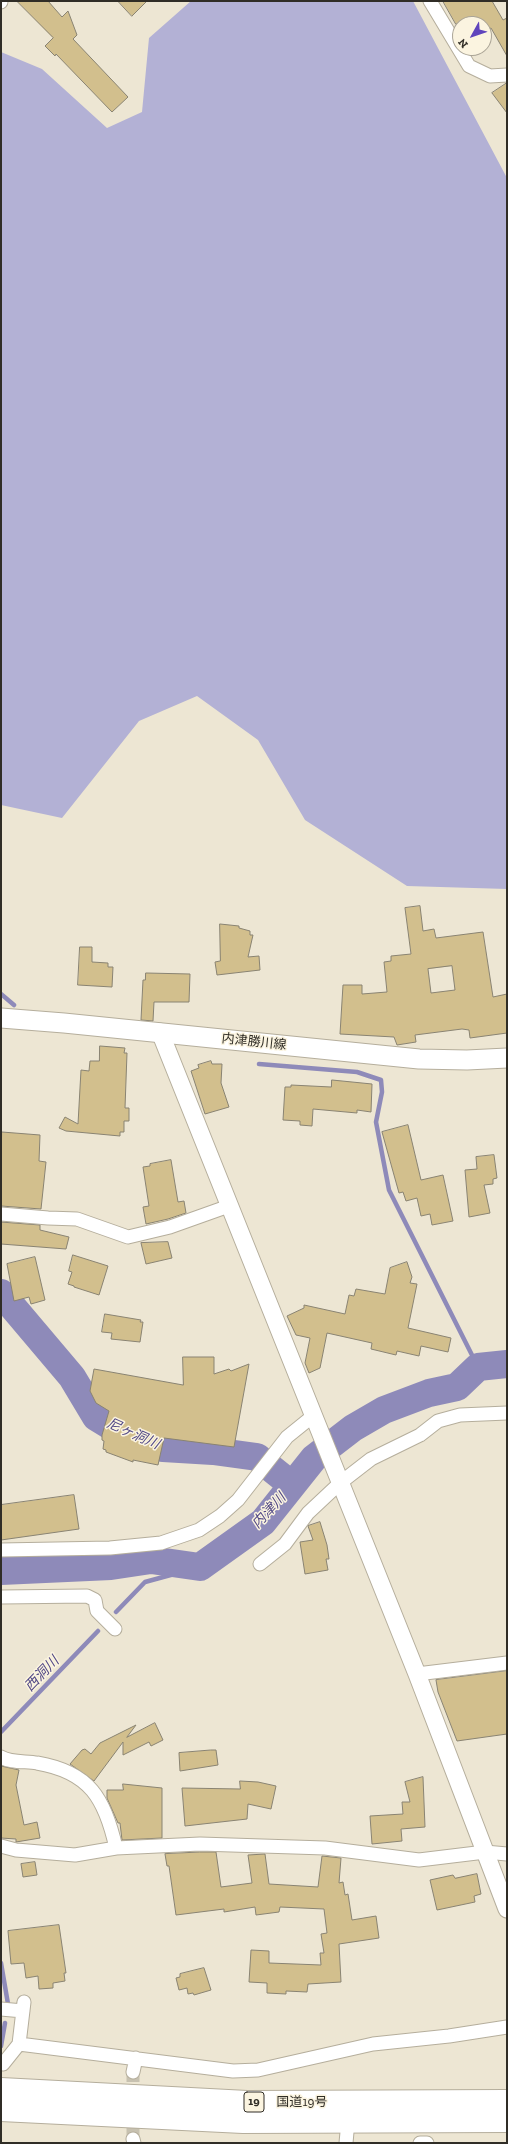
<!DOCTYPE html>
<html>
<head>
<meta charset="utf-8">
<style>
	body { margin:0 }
	#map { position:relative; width:508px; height:2144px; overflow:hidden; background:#ede6d3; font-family:"Zilla Slab",serif }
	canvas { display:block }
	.frame { position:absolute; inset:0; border:2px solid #302d26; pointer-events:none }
	.north { position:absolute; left:452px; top:16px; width:40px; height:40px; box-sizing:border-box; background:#fbf4e0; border:1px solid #aaa496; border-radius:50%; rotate:230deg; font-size:11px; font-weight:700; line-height:16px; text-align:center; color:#302d26 }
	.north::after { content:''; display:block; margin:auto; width:14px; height:18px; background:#5f44bc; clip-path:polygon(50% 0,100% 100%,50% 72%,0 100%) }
</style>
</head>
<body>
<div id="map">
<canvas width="508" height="2144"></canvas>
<div class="frame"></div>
<div class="north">N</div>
</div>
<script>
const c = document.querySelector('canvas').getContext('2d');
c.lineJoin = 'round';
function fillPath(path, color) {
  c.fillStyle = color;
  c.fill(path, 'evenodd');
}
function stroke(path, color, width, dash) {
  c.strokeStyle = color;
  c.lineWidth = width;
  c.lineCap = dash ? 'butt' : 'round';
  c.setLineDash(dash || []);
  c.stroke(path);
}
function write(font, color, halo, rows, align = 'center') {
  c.font = font + ' "Zilla Slab","Noto Sans JP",serif';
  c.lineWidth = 3;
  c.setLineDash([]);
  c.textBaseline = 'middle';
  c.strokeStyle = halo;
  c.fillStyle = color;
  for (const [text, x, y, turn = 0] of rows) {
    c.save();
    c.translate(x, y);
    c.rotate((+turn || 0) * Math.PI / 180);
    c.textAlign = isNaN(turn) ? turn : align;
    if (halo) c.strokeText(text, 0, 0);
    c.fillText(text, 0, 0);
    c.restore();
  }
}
const green = new Path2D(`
	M 191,1 L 413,1 L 507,178 L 507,889 L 407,886 L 305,820 L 258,740 L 197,696 L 139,721 L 62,818 L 1,805 L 1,52 L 42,69 L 107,128 L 142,112 L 149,38 Z`);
const stream = new Path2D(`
	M 1,994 L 14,1005
	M 259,1064 L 357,1072 L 381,1080 L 382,1092 L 376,1122 L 389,1190 L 478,1367
	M 116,1612 L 145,1582 L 200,1567
	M 1,1732 L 98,1631
	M 1,1963 L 8,2004
	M 1,2046 L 5,2023`);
const river = new Path2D(`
	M 1,1293 L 72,1377 L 96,1417 L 114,1428 L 163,1448 L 213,1451 L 257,1457 L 292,1485
	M 1,1571 L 111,1566 L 151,1560 L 200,1567 L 263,1522 L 314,1458 L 353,1428 L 384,1410 L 429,1393 L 457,1387 L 478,1367 L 507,1364`);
const building = new Path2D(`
	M 17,1 L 48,1 L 62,17 L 68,11 L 77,35 L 73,39 L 128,97 L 112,112 L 56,54 L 55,56 L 45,46 L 53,38 Z
	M 118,1 L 147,1 L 132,16 Z
	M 443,1 L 492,1 L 503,20 L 507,18 L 507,56 L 491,28 L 489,29 L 486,24 L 456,24 Z
	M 507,83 L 507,113 L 492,93 Z
	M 420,906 L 423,931 L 434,929 L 436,938 L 483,932 L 493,997 L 507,994 L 507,1033 L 470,1038 L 469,1030 L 462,1029 L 415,1035 L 416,1042 L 397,1045 L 394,1037 L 340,1034 L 343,985 L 362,985 L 362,994 L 387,992 L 384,962 L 391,961 L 391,956 L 411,954 L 405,908 ZM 452,966 L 455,990 L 431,993 L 428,969 Z
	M 220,924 L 239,926 L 239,928 L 250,931 L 250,935 L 253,935 L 248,957 L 259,956 L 260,970 L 217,975 L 215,962 L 220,961 Z
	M 80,947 L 92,947 L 92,962 L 108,963 L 108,967 L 113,967 L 112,987 L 78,985 Z
	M 146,973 L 190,974 L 189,1002 L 154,1002 L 153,1021 L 141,1020 L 143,980 L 145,980 Z
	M 100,1046 L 125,1048 L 124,1053 L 127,1053 L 125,1108 L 129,1108 L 129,1121 L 124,1121 L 124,1132 L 120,1132 L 120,1136 L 66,1131 L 59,1128 L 65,1117 L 78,1124 L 81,1070 L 89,1071 L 90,1061 L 99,1061 Z
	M 211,1061 L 212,1064 L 222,1064 L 221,1083 L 229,1107 L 205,1114 L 191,1071 L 199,1068 L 198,1065 Z
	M 332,1080 L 372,1084 L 371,1112 L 357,1110 L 357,1113 L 313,1109 L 312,1126 L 300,1125 L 300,1121 L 283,1120 L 285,1087 L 291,1087 L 291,1085 L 331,1087 Z
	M 408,1125 L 421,1180 L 443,1175 L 453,1221 L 432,1225 L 430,1214 L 421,1216 L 417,1198 L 406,1201 L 403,1192 L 399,1193 L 382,1132 Z
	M 2,1132 L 40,1135 L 39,1161 L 46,1162 L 41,1209 L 1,1206 Z
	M 494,1155 L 497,1178 L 493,1179 L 493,1184 L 484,1185 L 490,1213 L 469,1217 L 465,1170 L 477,1169 L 476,1157 Z
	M 171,1160 L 178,1202 L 184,1201 L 186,1213 L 168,1219 L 146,1224 L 143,1207 L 149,1206 L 143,1167 L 150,1166 L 150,1164 Z
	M 1,1222 L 40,1225 L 40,1230 L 69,1237 L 66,1249 L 1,1244 Z
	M 168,1242 L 172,1258 L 146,1264 L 141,1243 Z
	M 73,1255 L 108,1266 L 99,1295 L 74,1287 L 74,1286 L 68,1284 L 72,1272 L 69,1271 Z
	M 35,1257 L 45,1300 L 31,1304 L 29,1297 L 14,1301 L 7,1264 Z
	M 407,1262 L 412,1277 L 410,1283 L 417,1284 L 408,1328 L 451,1338 L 448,1352 L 421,1346 L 419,1356 L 397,1351 L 396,1355 L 371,1349 L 372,1343 L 327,1333 L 320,1368 L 309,1373 L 305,1363 L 310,1338 L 296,1335 L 287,1316 L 304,1308 L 304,1305 L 345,1314 L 349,1295 L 354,1296 L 356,1289 L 385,1294 L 390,1268 Z
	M 105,1314 L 141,1320 L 140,1322 L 143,1322 L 140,1342 L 111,1339 L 112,1333 L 102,1332 Z
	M 183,1357 L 214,1357 L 214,1374 L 229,1369 L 231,1371 L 249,1364 L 234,1447 L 164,1438 L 158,1465 L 133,1460 L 133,1462 L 106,1452 L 106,1450 L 103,1449 L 104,1441 L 102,1440 L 102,1435 L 109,1411 L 96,1403 L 90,1391 L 94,1369 L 183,1385 Z
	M 74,1495 L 79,1529 L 1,1540 L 1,1505 Z
	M 320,1522 L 327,1545 L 329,1559 L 326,1559 L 328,1570 L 305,1574 L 300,1542 L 313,1540 L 308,1526 Z
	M 507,1671 L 507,1734 L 457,1741 L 438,1692 L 436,1680 Z
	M 155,1723 L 163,1740 L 151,1746 L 149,1742 L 123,1755 L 123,1742 L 94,1781 L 70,1764 L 82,1750 L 85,1749 L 91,1754 L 100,1743 L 136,1725 L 127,1737 Z
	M 211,1750 L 216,1750 L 218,1765 L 180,1771 L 179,1753 Z
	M 1,1766 L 19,1770 L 16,1785 L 24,1825 L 37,1822 L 40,1838 L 16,1842 L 16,1839 L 1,1838 Z
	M 423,1777 L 425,1827 L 401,1829 L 402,1841 L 372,1844 L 370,1816 L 403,1814 L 402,1802 L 410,1802 L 405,1782 Z
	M 240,1781 L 258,1782 L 276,1786 L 271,1809 L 248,1804 L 247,1819 L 185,1826 L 182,1788 L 240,1789 Z
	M 123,1784 L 162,1788 L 162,1838 L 122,1840 L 120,1823 L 118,1823 L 107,1798 L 107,1790 L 123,1790 Z
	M 200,1852 L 216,1852 L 221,1887 L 252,1883 L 248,1855 L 265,1854 L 269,1884 L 318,1887 L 322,1856 L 341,1858 L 339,1883 L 343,1882 L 345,1895 L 348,1894 L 352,1920 L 376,1916 L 379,1938 L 339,1944 L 341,1982 L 308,1984 L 307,1992 L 286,1991 L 286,1994 L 267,1993 L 267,1983 L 249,1982 L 251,1950 L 269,1951 L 269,1963 L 321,1965 L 320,1953 L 324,1953 L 321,1934 L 327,1933 L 324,1909 L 280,1907 L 279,1912 L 256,1915 L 255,1907 L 224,1912 L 224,1909 L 176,1915 L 169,1866 L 167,1866 L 165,1854 Z
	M 35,1862 L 37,1875 L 23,1877 L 21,1864 Z
	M 477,1874 L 481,1894 L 474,1896 L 475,1902 L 437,1910 L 430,1880 L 453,1875 L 455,1878 Z
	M 59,1925 L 66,1973 L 64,1973 L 65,1981 L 53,1983 L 53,1988 L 39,1989 L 38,1976 L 26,1978 L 24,1963 L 11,1964 L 8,1931 Z
	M 204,1968 L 211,1990 L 194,1995 L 193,1993 L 188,1994 L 187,1988 L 179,1990 L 176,1978 L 180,1977 L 180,1974 Z`);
const minorTunnel = new Path2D(`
	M 133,2139 L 133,2072`);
const minor = new Path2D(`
	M 430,1 L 469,66 L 490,76 L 507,75
	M 1,2 L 1,1
	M 1,1214 L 48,1218 L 77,1219 L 128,1237 L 170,1227 L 229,1206
	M 1,1550 L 110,1548 L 161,1543 L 199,1530 L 220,1516 L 238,1500 L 287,1437 L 313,1416
	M 260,1564 L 285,1544 L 308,1513 L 340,1483 L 371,1459 L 420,1435 L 438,1421 L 460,1415 L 507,1413
	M 1,1597 L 87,1596 L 95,1600 L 97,1611 L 115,1629
	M 417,1674 L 507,1663
	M 1,1757 C 10,1763 27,1761 37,1763 C 90,1772 105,1799 116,1848
	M 1,1846 L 16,1850 L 75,1855 L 116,1848 L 200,1844 L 325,1848 L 419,1860 L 485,1852 L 507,1854
	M 1,2009 L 23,2011
	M 19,2044 L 233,2071 L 258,2070 L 373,2044 L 449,2036 L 507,2027
	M 3,2064 L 19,2044 L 24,2002
	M 133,2072 L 136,2058
	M 133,2139 L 134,2143
	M 346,2143 L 348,2121
	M 420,2143 L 427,2143`);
const tertiary = new Path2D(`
	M 160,1032 L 417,1674 L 507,1909`);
const secondary = new Path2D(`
	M 1,1018 L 64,1023 L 419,1059 L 467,1060 L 507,1058`);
const trunk = new Path2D(`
	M 1,2089 L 247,2102 L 507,2101
	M 1,2110 L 243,2122 L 507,2121`);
const shields = [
	[254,2102,20]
];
const shieldNames = [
	["19",254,2102]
];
const streetNames = [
	["内津勝川線",254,1042,6],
	["国道19号",302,2102]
];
const waterNames = [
	["尼ヶ洞川",133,1434,24],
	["内津川",269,1511,-47],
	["西洞川",42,1674,-46]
];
fillPath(green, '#b3b1d5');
stroke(stream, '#8e8ab9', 4.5);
stroke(river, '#8e8ab9', 28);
fillPath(building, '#d2bf8d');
stroke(building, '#898372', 1);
stroke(minorTunnel, '#c7c1b0', 13, [13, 6]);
stroke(minor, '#b5ae9c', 15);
stroke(tertiary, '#b5ae9c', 19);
stroke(secondary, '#b5ae9c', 21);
stroke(trunk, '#b5ae9c', 24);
stroke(minor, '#fff', 13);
stroke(tertiary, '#fff', 17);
stroke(secondary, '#fff', 19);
stroke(trunk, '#fff', 22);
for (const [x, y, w] of shields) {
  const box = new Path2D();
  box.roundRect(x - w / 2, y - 10, w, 20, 3);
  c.fillStyle = '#fbf4e0';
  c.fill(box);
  stroke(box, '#302d26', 1);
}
write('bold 12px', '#302d26', null, shieldNames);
write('13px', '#302d26', '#fbf4e0', streetNames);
write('italic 14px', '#514886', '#fbf4e0', waterNames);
</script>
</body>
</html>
